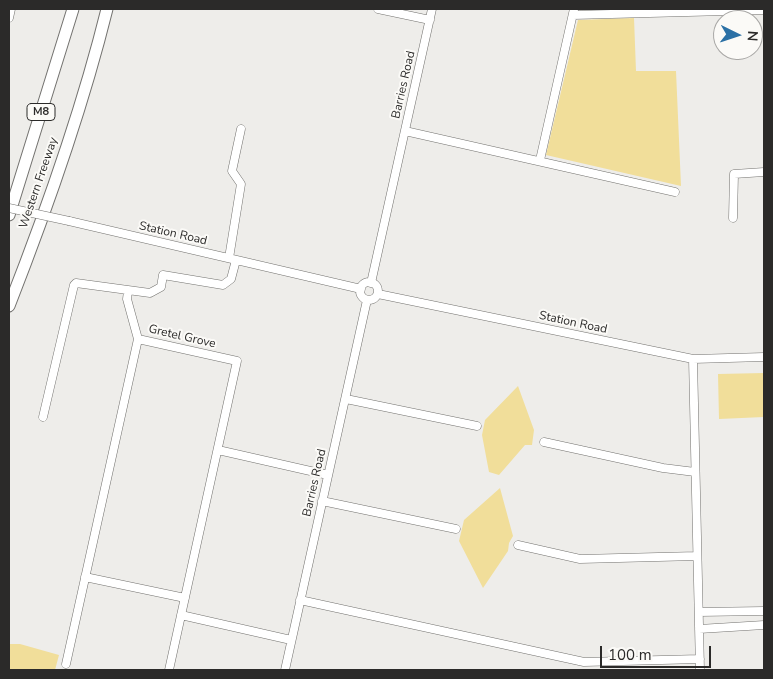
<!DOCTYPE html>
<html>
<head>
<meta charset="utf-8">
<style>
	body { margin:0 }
	#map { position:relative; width:773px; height:679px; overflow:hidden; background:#eeedea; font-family:"Nunito Sans",sans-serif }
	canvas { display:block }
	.frame { position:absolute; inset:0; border:10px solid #2b2a29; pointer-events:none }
	.north { position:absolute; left:713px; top:10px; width:50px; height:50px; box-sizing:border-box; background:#fbfaf7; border:1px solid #a8a7a5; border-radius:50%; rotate:94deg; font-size:14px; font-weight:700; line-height:20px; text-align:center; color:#2b2a29 }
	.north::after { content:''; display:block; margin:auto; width:18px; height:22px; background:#2b70a5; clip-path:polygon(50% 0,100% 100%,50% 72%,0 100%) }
	.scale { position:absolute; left:600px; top:646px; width:111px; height:22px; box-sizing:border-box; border:2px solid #2b2a29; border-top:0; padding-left:6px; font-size:15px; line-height:18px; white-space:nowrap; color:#2b2a29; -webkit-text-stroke:4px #fbfaf7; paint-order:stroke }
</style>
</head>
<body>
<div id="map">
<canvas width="773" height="679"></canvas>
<div class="frame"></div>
<div class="north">N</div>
<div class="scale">100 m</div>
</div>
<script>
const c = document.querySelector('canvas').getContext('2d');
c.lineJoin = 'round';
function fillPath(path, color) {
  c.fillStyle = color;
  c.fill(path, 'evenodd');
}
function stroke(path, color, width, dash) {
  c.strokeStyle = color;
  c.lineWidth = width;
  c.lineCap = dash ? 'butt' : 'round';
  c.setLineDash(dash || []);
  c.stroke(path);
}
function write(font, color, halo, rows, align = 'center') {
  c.font = font + ' "Nunito Sans",sans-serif';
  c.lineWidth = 4;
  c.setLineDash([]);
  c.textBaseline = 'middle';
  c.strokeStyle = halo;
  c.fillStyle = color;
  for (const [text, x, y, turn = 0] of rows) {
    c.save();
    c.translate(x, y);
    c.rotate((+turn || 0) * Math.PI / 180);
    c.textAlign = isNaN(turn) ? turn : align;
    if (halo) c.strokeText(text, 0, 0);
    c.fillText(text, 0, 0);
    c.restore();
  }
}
const green = new Path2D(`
	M 634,18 L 636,71 L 676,71 L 681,186 L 546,155 L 578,20 Z
	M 764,373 L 764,417 L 719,419 L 718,374 Z
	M 518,386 L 534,430 L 532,445 L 525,445 L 499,475 L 489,472 L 482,435 L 485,420 Z
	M 500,488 L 513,536 L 509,543 L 508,551 L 483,588 L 459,541 L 464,520 Z
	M 9,644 L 20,644 L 59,655 L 55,670 L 9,670 Z`);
const minor = new Path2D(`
	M 378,9 L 430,20
	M 573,15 L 764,10
	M 9,18 L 11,9
	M 405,131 L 675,192
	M 540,160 L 574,9
	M 733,218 L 734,174 L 764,172
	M 69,221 L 361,289
	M 229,258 L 241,184 L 232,171 L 241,129
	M360 291a9 9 0 1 1 18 0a9 9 0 1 1-18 0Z
	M 371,283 L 432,9
	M 128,291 L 127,299 L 138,339
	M 378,294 L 693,359 L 764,357
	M 693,359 L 700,670
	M 346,399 L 477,426
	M 43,417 L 74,285 L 76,283 L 150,293 L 161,287 L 163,275 L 223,285 L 231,279 L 236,260
	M 544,442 L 663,468 L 695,472
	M 218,450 L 328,475
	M 322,501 L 456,529
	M 518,545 L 580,559 L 697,556
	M 85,577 L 185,598
	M 300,600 L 584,662 L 700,659
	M 699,612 L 764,611
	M 181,615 L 291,640
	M 699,629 L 764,625
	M 66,664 L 138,339 L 237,361 L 169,670
	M 285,670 L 367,300`);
const highway = new Path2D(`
	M 9,215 L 73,9
	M 9,306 C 47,209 82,110 107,9`);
const minorBridge = new Path2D(`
	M 9,208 L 69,221`);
const shields = [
	[41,112,28]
];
const shieldNames = [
	["M8",41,112]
];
const streetNames = [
	["Barries Road",404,85,-77],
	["Western Freeway",39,183,-71],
	["Station Road",173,234,13],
	["Station Road",573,323,12],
	["Gretel Grove",182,337,13],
	["Barries Road",315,483,-77]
];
fillPath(green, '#f1de9a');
stroke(minor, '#73726f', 9);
stroke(highway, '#73726f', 13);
stroke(minor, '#fff', 8);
stroke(highway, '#fff', 11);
stroke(minorBridge, '#73726f', 9, []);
stroke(minorBridge, '#fff', 8);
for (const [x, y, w] of shields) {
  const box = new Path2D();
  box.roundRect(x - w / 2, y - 8.5, w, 17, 4);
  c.fillStyle = '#fbfaf7';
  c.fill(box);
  stroke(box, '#2b2a29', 1);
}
write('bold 11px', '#2b2a29', null, shieldNames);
write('12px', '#2b2a29', '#fbfaf7', streetNames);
</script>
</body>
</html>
